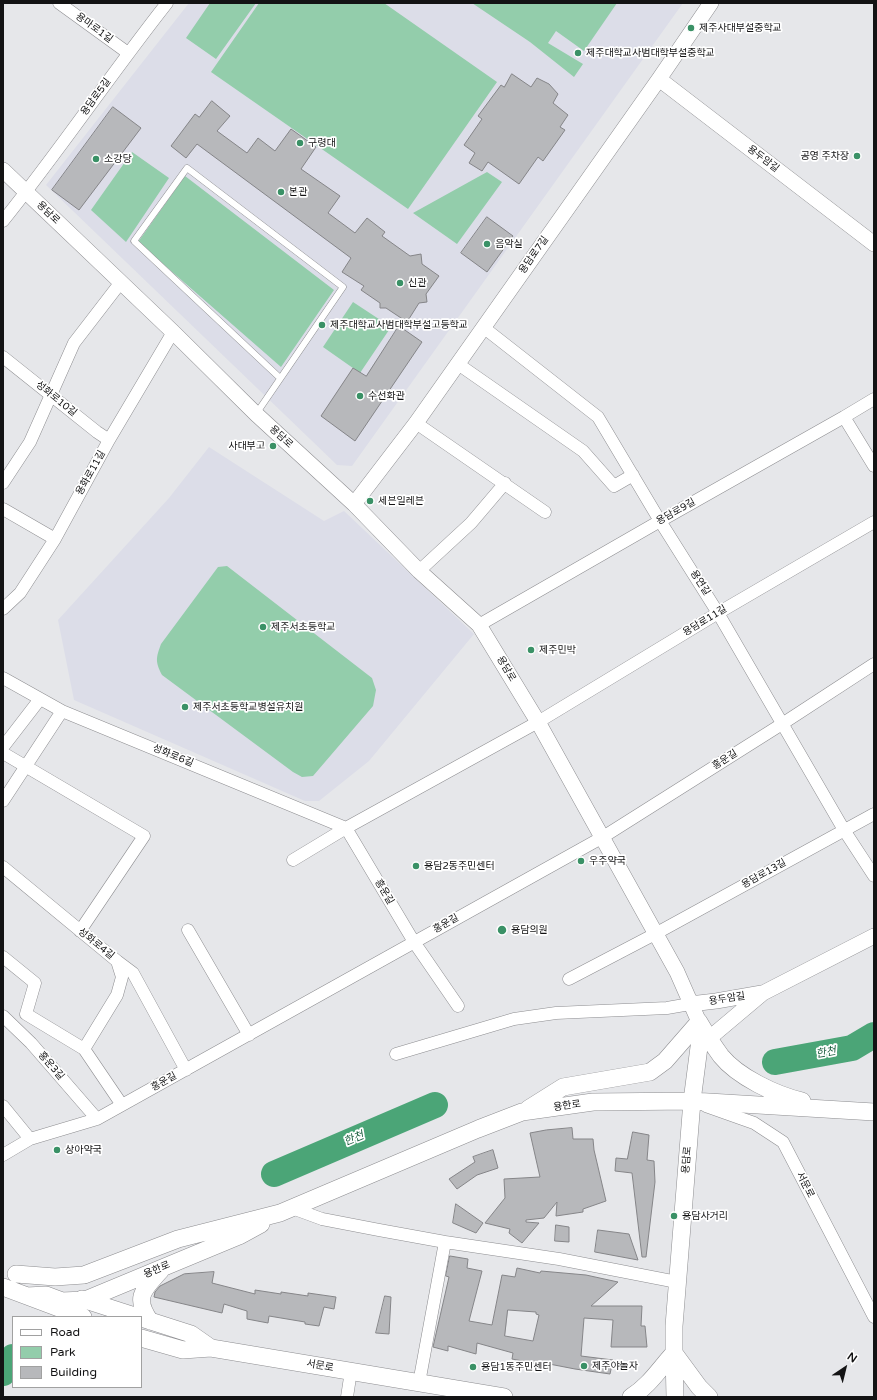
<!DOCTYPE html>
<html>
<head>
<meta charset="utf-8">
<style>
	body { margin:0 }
	#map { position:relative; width:877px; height:1400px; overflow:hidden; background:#e6e7ea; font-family:"Varela Round",sans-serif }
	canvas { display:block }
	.frame { position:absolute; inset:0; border:4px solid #131314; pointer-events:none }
	.legend { position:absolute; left:12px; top:1316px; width:130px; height:72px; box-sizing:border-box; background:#fff; border:1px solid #a1a1a1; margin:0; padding:5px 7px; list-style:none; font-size:12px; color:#131314 }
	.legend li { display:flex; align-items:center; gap:8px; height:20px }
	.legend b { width:20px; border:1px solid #a1a1a1 }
	.north { position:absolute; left:825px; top:1348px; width:40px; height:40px; -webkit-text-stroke:3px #fff; paint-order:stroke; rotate:35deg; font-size:11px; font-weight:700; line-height:16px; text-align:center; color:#131314 }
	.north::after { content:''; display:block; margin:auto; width:14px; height:18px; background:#131314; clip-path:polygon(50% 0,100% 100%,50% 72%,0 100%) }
</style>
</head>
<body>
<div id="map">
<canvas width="877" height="1400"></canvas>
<div class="frame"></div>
<ul class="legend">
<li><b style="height:5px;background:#fff"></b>Road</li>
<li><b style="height:11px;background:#93cdab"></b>Park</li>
<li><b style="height:11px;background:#b7b8bb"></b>Building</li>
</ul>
<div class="north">N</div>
</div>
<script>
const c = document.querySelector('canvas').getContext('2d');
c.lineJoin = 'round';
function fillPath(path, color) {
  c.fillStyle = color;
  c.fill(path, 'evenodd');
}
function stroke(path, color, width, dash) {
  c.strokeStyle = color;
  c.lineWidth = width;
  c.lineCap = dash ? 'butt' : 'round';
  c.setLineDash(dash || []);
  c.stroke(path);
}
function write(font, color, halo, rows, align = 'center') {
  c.font = font + ' "Varela Round","Noto Sans KR",sans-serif';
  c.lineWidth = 3.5;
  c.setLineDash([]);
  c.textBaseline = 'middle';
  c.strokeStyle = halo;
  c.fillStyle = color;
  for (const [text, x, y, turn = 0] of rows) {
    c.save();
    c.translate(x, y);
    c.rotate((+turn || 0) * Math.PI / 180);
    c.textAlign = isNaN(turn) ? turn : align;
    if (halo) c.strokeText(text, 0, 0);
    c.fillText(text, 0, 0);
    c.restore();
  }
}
const built = new Path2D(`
	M 189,3 L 683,3 L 352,466 L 337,465 L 46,185 Z
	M 209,447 L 324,521 L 344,511 L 474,634 L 369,761 L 319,801 L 305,801 L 74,700 L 58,620 L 169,498 Z`);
const green = new Path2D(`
	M 210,3 L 256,3 L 216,59 L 186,38 Z
	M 259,3 L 384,3 L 497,82 L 408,209 L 211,72 Z
	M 472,3 L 617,3 L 584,51 L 556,31 L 548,43 L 583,64 L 574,77 L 530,42 Z
	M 132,152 L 169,178 L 126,242 L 91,210 Z
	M 487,172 L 502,182 L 457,244 L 413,213 Z
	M 185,176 L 334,290 L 281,367 L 138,242 Z
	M 353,302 L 391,327 L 360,373 L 323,347 Z
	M 227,566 L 372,678 L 376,690 L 373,706 L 313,776 L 302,777 L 293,772 L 162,675 C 155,661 156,658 161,644 L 218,567 Z`);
const river = new Path2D(`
	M 775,1062 L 852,1048 L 874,1035
	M 274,1174 L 435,1105
	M 3,1373 L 13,1357`);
const building = new Path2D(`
	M 512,74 L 531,87 L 537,78 L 549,84 L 558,94 L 553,103 L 568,115 L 560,127 L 565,130 L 543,161 L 538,157 L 519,184 L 488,162 L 482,171 L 469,163 L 475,153 L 464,145 L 482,119 L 478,116 L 501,85 L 504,87 Z
	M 212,101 L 230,116 L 217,131 L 247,153 L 258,138 L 275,151 L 291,129 L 316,147 L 301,169 L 340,196 L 328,213 L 355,233 L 367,218 L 385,232 L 382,236 L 410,256 L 421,254 L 422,264 L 439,276 L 426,294 L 427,302 L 419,303 L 407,322 L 386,308 L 380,308 L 380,303 L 361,290 L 364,286 L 342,272 L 351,258 L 197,144 L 186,158 L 171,146 L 195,114 L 199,117 Z
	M 113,107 L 141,128 L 79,210 L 52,190 Z
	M 487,217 L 513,236 L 487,272 L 461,253 Z
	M 399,326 L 422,342 L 355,441 L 321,416 L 353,368 L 366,376 Z
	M 572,1128 L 573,1139 L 593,1139 L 594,1150 L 606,1201 L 583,1209 L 583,1212 L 556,1216 L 557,1202 L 544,1218 L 526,1220 L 526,1222 L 539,1223 L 522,1243 L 509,1233 L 510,1229 L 485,1223 L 505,1198 L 504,1179 L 540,1177 L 530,1133 L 546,1130 Z
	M 633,1132 L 649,1135 L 647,1160 L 654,1161 L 655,1182 L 646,1257 L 642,1257 L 632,1173 L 615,1171 L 616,1158 L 627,1159 Z
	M 493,1150 L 498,1168 L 477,1175 L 457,1189 L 449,1179 L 475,1162 L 473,1157 Z
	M 456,1204 L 483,1223 L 476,1233 L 453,1223 Z
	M 556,1225 L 569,1227 L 569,1242 L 555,1241 Z
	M 598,1230 L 629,1234 L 638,1260 L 595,1252 Z
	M 450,1256 L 468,1259 L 467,1268 L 482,1271 L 469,1321 L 492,1325 L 502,1275 L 515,1277 L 517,1268 L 540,1273 L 541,1271 L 586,1275 L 618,1282 L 591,1306 L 642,1306 L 641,1326 L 645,1326 L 647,1347 L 611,1347 L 613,1320 L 584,1318 L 581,1356 L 613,1360 L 610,1374 L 575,1369 L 544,1363 L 543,1365 L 512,1359 L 513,1353 L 477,1343 L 476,1354 L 448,1346 L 448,1351 L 433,1347 L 449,1277 L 446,1276 ZM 508,1310 L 536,1312 L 536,1314 L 539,1315 L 533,1341 L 505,1336 Z
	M 214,1272 L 212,1283 L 255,1294 L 255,1290 L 281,1294 L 281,1292 L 308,1296 L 308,1293 L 336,1297 L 334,1309 L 324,1307 L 319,1326 L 305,1324 L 305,1322 L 269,1316 L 268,1323 L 247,1319 L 247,1311 L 224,1304 L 222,1313 L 154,1297 L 155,1292 L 160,1286 L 184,1274 Z
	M 385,1296 L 391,1297 L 389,1334 L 376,1333 Z`);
const service = new Path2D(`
	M 256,414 L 343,287 L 187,168 L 134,241 L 280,378`);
const minor = new Path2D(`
	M 59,3 L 128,53
	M 3,221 C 60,150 111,74 167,3
	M 483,327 L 598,417 L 660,521 L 718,613 L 844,830 L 874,876
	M 3,357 L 97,432 L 109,440
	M 458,364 L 583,451 L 614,486 L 633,475
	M 844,417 L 874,466
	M 416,423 L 545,512
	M 3,483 L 30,442 L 74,343 L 121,282
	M 3,509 L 55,539
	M 419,571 L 471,523 L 505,483
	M 3,609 L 20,593 L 55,539 L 109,440 L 173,332
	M 479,625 L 660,521 L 844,417 L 874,399
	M 3,678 L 62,711 L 346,828
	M 3,747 L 40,699
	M 3,753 L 144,836 L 80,931
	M 3,801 L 62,711
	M 346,828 L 414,942 L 458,1006
	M 293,860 L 346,828 L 538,722 L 718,613 L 874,522
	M 3,867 L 117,961 L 122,977 L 117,995 L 84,1049 L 122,1105
	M 188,930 L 249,1035
	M 3,957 L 35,983 L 26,1014 L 84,1049
	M 117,961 L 133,973 L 186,1070
	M 569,979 L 655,934 L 874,814
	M 3,1016 L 31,1043 L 97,1119
	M 396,1054 L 514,1019 L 556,1013 L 667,1008 L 690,1004
	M 3,1106 L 30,1139
	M 706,1106 L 754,1123 L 783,1142 L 874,1317
	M 3,1155 L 30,1139 L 97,1119 L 603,837 L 782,724 L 874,664
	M 292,1208 L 322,1219 L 379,1230 L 445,1242 L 559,1259 L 677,1282
	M 419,1383 L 445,1242
	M 347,1397 L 351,1371`);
const tertiary = new Path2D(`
	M 659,79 L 874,244
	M 3,170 L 173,332 L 256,414 L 354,504 L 419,571 L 479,625 L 538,722 L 677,972 L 699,1022 L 699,1034
	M 354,504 L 416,423 L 659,79 L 711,3
	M 690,1004 L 716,1001 L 762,993
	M 700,1046 L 763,993 L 874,936`);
const secondary = new Path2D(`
	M 528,1109 L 563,1087 L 650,1072 L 665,1061 L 699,1022 C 706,1034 713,1045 721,1056 C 738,1077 776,1095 802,1101
	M 16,1274 L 55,1277 L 84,1275 L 178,1239 L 280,1213 L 478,1129 L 522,1112 L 593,1102 L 692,1101 L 874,1112
	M 3,1287 L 83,1317
	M 27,1296 L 46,1295 L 62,1301 L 85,1300 L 239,1236 L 261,1224
	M 82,1299 L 138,1317
	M 141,1318 L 191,1334 L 211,1348 L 504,1397
	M 150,1321 C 133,1297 144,1289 161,1270
	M 141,1338 L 183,1350 L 211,1348
	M 631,1397 C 649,1386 660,1368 674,1353 L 699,1387 L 709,1397
	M 675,1397 L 674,1353 L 674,1326 L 692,1101 L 699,1047`);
const markers = [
	[691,28,4,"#3a9166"],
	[578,53,4,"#3a9166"],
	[300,143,4,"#3a9166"],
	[857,156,4,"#3a9166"],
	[96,159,4,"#3a9166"],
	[281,192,4,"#3a9166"],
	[487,244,4,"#3a9166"],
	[400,283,4,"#3a9166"],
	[322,325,4,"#3a9166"],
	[360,396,4,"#3a9166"],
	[273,446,4,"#3a9166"],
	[370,501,4,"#3a9166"],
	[263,627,4,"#3a9166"],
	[531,650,4,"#3a9166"],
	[185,707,4,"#3a9166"],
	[581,861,4,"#3a9166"],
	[416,866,4,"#3a9166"],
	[502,930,5,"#3a9166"],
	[57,1150,4,"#3a9166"],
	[674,1216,4,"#3a9166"],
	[584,1366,4,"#3a9166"],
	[473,1367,4,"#3a9166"]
];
const streetNames = [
	["용마로1길",94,28,36],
	["용담로5길",96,97,-54],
	["용두암길",763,159,37],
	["용담로",48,213,44],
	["용담로7길",534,255,-55],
	["성화로10길",56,399,39],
	["용담로",281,437,43],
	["용화로11길",91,473,-61],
	["용담로9길",676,512,-29],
	["용연길",700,583,57],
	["용담로11길",705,621,-31],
	["용담로",506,669,59],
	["성화로6길",173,756,22],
	["홍운길",725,760,-32],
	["용담로13길",764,874,-29],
	["흥운길",384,892,59],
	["홍운길",446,924,-29],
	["성화로4길",96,944,39],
	["용두암길",727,999,-9],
	["홍운3길",51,1066,49],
	["홍운길",164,1082,-29],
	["용한로",567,1106,-8],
	["용담로",687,1160,-85],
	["서문로",805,1185,63],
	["용한로",157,1270,-23],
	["서문로",320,1366,10]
];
const poiNames = [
	["제주사대부설중학교",699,28],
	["제주대학교사범대학부설중학교",586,53],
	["구령대",308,143],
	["공영 주차장",849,156,"right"],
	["소강당",104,159],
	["본관",289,192],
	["음악실",495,244],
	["신관",408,283],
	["제주대학교사범대학부설고등학교",330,325],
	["수선화관",368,396],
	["사대부고",265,446,"right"],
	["세븐일레븐",378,501],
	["제주서초등학교",271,627],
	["제주민박",539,650],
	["제주서초등학교병설유치원",193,707],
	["우주약국",589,861],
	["용담2동주민센터",424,866],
	["용담의원",511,930],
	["상아약국",65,1150],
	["용담사거리",682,1216],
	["제주야놀자",592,1366],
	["용담1동주민센터",481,1367]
];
const waterNames = [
	["한천",826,1053,-10],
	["한천",354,1139,-23]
];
fillPath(built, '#dcdde8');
fillPath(green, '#93cdab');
stroke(river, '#4ba577', 26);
fillPath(building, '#b7b8bb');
stroke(building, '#858588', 1);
stroke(service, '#8d8d90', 7);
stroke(minor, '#8d8d90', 13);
stroke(tertiary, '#8d8d90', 16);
stroke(secondary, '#8d8d90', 18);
stroke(service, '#fff', 6);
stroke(minor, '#fff', 12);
stroke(tertiary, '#fff', 15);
stroke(secondary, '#fff', 17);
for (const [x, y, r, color] of markers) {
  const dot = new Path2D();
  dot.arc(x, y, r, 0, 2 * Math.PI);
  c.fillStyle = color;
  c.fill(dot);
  stroke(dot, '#fff', 1.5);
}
write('10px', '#131314', '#fff', streetNames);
write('10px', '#131314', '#fff', poiNames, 'left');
write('italic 11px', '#1d5f40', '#fff', waterNames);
</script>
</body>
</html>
